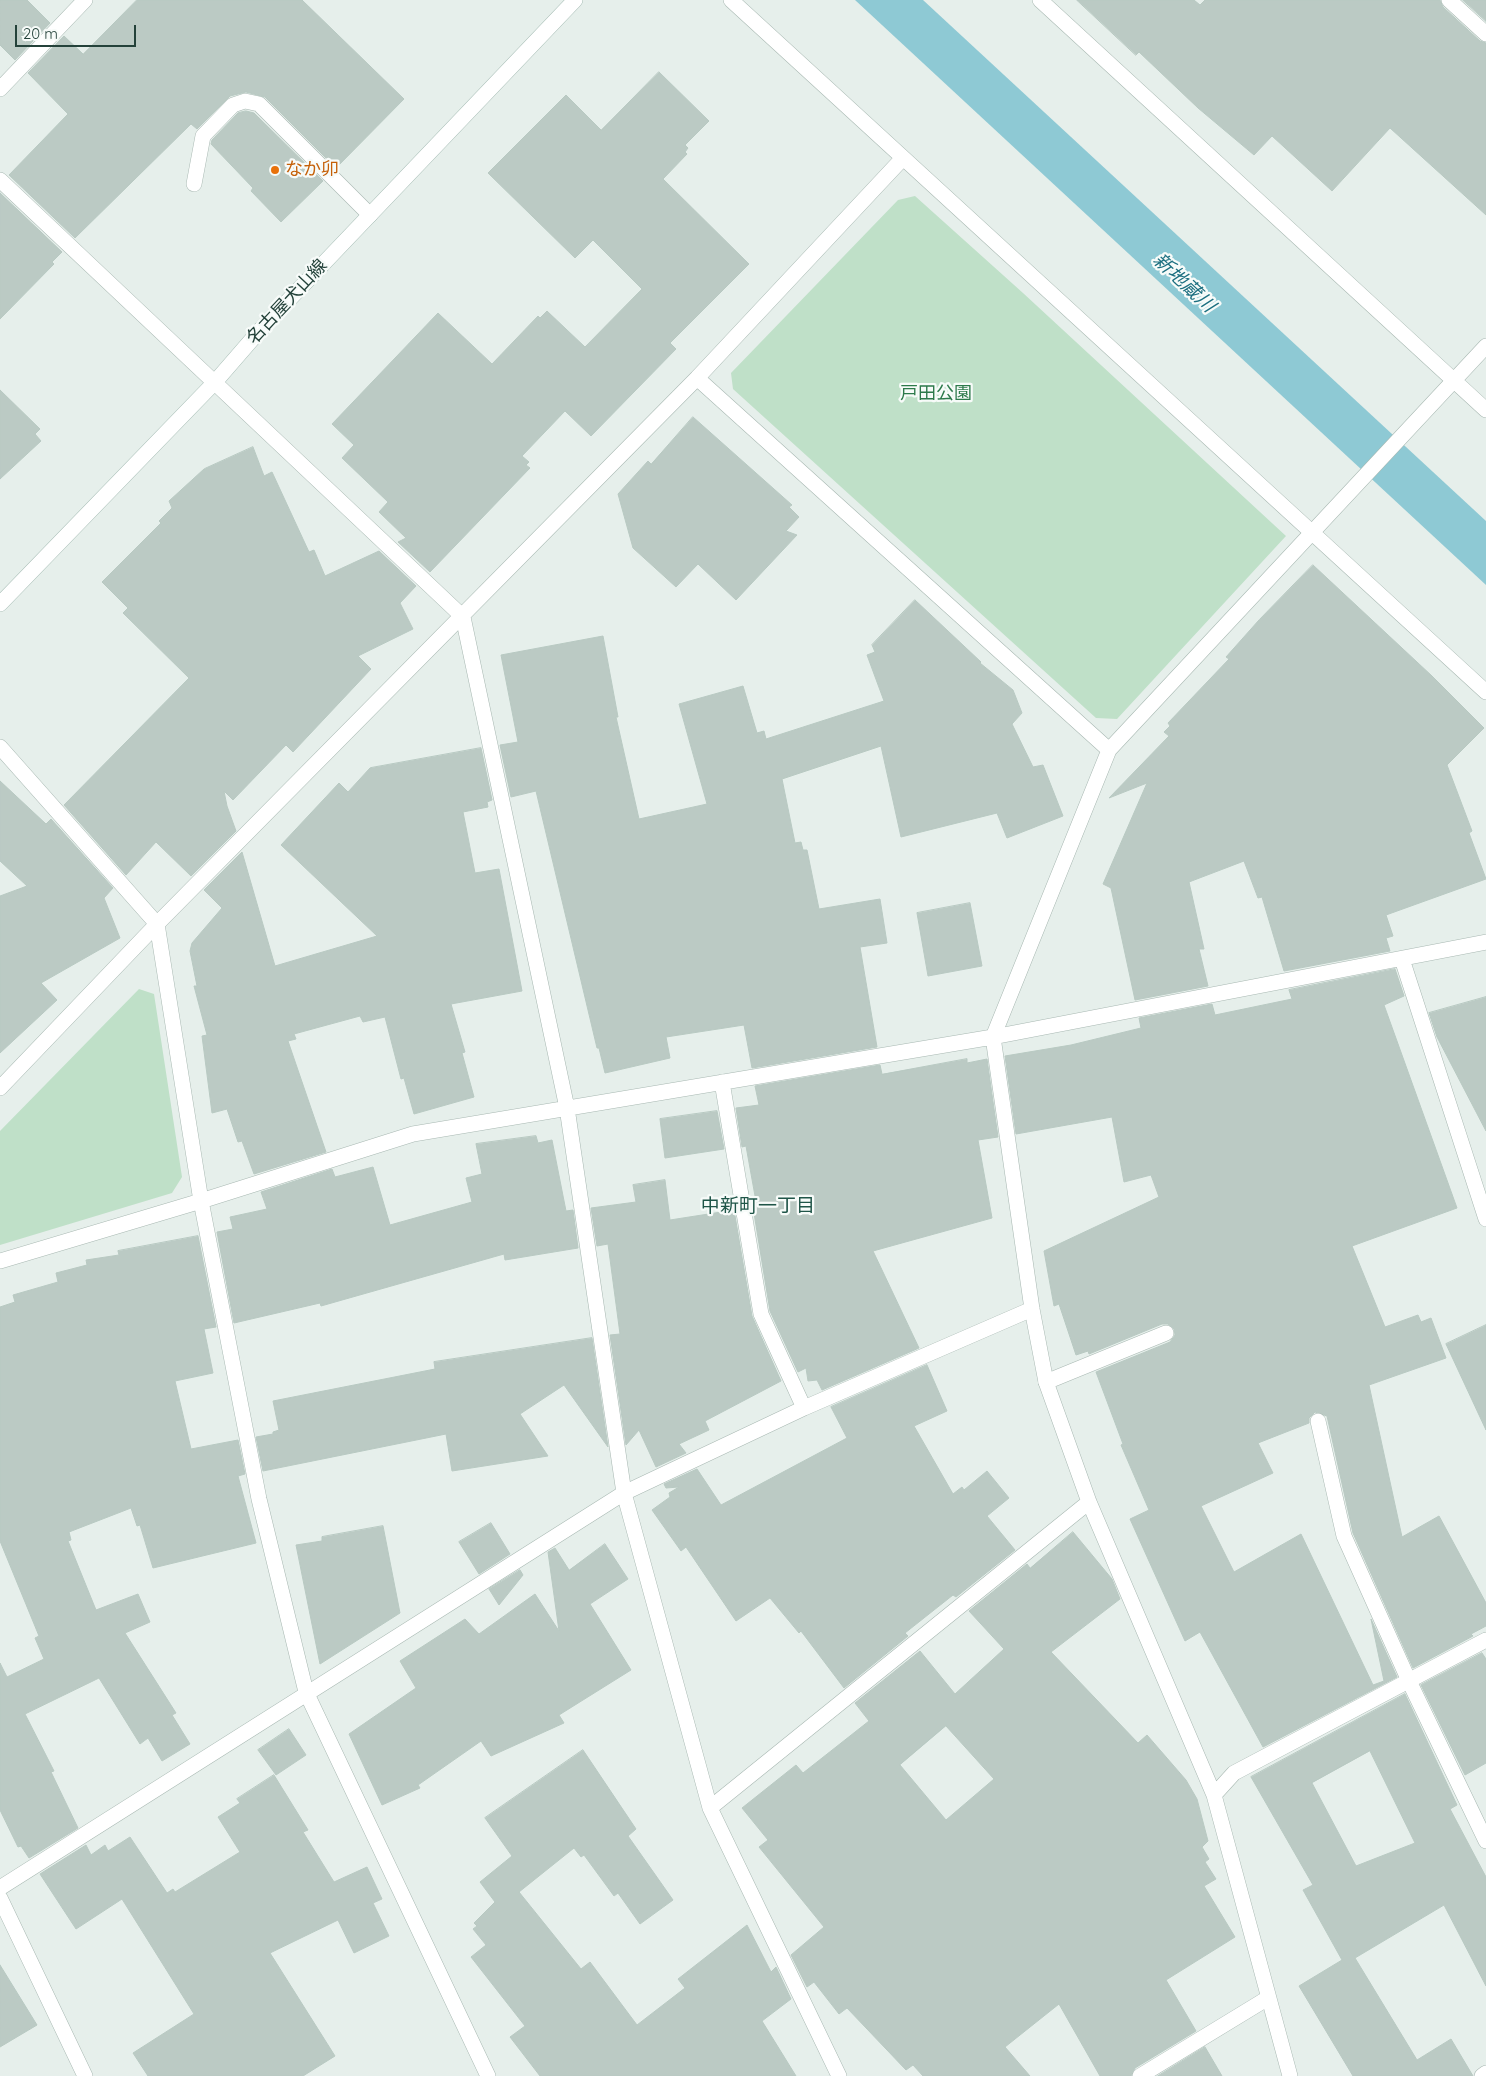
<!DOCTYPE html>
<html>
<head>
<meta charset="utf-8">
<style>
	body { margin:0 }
	#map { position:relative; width:1486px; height:2076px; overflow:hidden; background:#e6efeb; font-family:Quicksand,sans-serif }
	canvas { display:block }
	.scale { position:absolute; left:15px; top:25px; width:121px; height:22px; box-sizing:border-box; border:2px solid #24423a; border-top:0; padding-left:6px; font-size:15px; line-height:18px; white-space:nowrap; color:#24423a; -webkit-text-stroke:4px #f7fbf9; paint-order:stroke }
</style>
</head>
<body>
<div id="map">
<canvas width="1486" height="2076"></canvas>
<div class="scale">20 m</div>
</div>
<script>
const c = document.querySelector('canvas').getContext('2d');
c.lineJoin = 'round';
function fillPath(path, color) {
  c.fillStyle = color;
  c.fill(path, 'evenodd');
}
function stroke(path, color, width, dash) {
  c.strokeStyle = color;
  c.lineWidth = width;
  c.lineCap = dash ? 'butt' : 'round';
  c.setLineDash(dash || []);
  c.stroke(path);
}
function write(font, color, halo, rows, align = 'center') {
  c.font = font + ' Quicksand,"Noto Sans JP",sans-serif';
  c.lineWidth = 4.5;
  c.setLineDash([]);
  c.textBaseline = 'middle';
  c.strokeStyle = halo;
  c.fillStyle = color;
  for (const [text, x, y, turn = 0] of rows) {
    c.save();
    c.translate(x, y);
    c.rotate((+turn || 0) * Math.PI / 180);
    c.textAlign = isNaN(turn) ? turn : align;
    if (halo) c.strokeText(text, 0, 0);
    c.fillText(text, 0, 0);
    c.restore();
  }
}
const green = new Path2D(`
	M 915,196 L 1023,293 L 1286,536 L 1117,719 L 1096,718 L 733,389 L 731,373 L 898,200 Z
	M 139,989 L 154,994 L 182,1177 L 172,1193 L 0,1245 L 0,1131 Z`);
const water = new Path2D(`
	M 855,0 L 923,0 L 1486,521 L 1486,585 Z`);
const building = new Path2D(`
	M 0,0 L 27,0 L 50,23 L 15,60 L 0,45 Z
	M 137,0 L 302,0 L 404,99 L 336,168 L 265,97 L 246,92 L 230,96 L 197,129 L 191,124 L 75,238 L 9,175 L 68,114 L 28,73 L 64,36 L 83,54 Z
	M 1077,0 L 1194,0 L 1200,5 L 1205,0 L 1440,0 L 1443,7 L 1480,41 L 1486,43 L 1486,215 L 1390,128 L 1332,191 L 1272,136 L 1254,155 L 1198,108 L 1139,52 L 1136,55 Z
	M 1463,0 L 1486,0 L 1486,21 Z
	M 659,72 L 709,121 L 685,145 L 688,148 L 685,152 L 687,154 L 663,179 L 749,264 L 670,343 L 676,349 L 591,436 L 565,411 L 522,456 L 529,462 L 526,465 L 530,468 L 430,572 L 398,542 L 406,538 L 379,512 L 388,502 L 342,458 L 354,445 L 332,424 L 438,313 L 492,364 L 538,316 L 540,318 L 547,311 L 585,347 L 642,289 L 593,240 L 575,258 L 488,173 L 566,95 L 601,130 Z
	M 246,111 L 254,113 L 323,181 L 281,222 L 251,191 L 253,188 L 211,144 L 212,140 L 238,113 Z
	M 0,193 L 62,252 L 52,262 L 54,264 L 0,319 Z
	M 0,390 L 40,429 L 35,434 L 41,441 L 0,479 Z
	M 693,417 L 792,505 L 789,507 L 799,517 L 786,531 L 797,535 L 736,600 L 698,564 L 676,587 L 633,548 L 618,494 L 648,461 L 651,464 Z
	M 253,447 L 264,476 L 272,472 L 309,552 L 314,550 L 325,576 L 379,551 L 416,586 L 400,603 L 413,629 L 358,656 L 371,669 L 293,752 L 286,745 L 233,800 L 224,791 L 227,806 L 236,831 L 191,876 L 156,842 L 126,875 L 64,805 L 189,678 L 123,613 L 128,608 L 102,582 L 161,523 L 159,521 L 172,508 L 169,501 L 204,469 Z
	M 1313,565 L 1432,676 L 1484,728 L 1447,765 L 1472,831 L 1469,833 L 1486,879 L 1386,915 L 1393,936 L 1386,938 L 1390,951 L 1284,971 L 1262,897 L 1258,898 L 1244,861 L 1189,882 L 1204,949 L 1199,949 L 1208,986 L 1135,1000 L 1111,888 L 1103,884 L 1147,783 L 1109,798 L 1169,736 L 1164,732 L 1170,726 L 1168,723 L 1229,659 L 1226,657 L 1259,620 Z
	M 915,600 L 981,662 L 980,663 L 1013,690 L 1022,713 L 1012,724 L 1033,767 L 1043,765 L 1063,816 L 1007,838 L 997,813 L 901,837 L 881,746 L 782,779 L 795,843 L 801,842 L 803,850 L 807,850 L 819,909 L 880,899 L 887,943 L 860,947 L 877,1047 L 752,1068 L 744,1025 L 666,1037 L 670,1058 L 605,1073 L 599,1048 L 597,1048 L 536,791 L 511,797 L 500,745 L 518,742 L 501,655 L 603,636 L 618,717 L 616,717 L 639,819 L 707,804 L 679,704 L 743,686 L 757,733 L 764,731 L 766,739 L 884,701 L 867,655 L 875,652 L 872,645 Z
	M 481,748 L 492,800 L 487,802 L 488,807 L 463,812 L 475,873 L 499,869 L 522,991 L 451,1004 L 465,1052 L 462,1053 L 474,1097 L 414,1114 L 404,1078 L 401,1079 L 385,1017 L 363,1022 L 360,1016 L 294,1034 L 296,1039 L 288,1041 L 326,1152 L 254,1174 L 242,1141 L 238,1142 L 227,1109 L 212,1113 L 202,1036 L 207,1035 L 194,986 L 197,986 L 190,951 L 192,943 L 222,908 L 204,890 L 242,852 L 275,966 L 377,936 L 281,845 L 339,783 L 348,792 L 370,768 Z
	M 0,781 L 46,824 L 51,819 L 113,888 L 104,898 L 120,938 L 41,983 L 57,1000 L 0,1053 L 0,896 L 27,886 L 0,861 Z
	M 970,903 L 982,966 L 928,976 L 917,913 Z
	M 1395,969 L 1404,996 L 1384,1005 L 1457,1208 L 1352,1246 L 1385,1327 L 1418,1315 L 1421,1322 L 1431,1318 L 1446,1358 L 1369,1385 L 1402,1537 L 1439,1516 L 1486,1603 L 1486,1626 L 1471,1634 L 1473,1636 L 1413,1668 L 1353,1533 L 1327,1416 L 1315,1412 L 1309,1418 L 1309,1423 L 1258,1443 L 1273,1473 L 1201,1506 L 1234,1572 L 1301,1534 L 1373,1685 L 1384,1681 L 1371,1619 L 1397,1677 L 1263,1747 L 1200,1632 L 1185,1641 L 1130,1519 L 1149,1510 L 1121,1445 L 1123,1444 L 1096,1372 L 1170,1342 L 1175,1335 L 1174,1329 L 1168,1324 L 1162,1324 L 1089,1354 L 1088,1351 L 1076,1355 L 1059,1304 L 1054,1306 L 1044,1251 L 1159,1197 L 1151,1175 L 1124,1182 L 1112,1117 L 1016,1134 L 1005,1056 L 1071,1045 L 1141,1028 L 1139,1018 L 1212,1004 L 1215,1015 L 1292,999 L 1289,990 Z
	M 1486,997 L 1486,1131 L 1437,1037 L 1429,1013 Z
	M 967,1059 L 967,1063 L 987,1059 L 998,1137 L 978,1140 L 992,1218 L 873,1251 L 919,1348 L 822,1390 L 817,1380 L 808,1381 L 806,1368 L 798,1372 L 770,1311 L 753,1207 L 757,1207 L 746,1146 L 742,1147 L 736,1108 L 759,1105 L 755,1086 L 880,1065 L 882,1074 Z
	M 717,1111 L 724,1149 L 665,1158 L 660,1119 Z
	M 536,1136 L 538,1143 L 552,1140 L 566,1211 L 573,1210 L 578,1248 L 505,1260 L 504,1254 L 321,1306 L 320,1303 L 234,1323 L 217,1232 L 233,1229 L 230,1217 L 267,1209 L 261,1192 L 332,1169 L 335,1177 L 373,1167 L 390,1225 L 472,1202 L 466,1178 L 482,1174 L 476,1144 Z
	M 665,1180 L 670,1220 L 734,1210 L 752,1316 L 781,1381 L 705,1421 L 709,1430 L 679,1444 L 686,1453 L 656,1467 L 639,1430 L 626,1445 L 610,1335 L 620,1334 L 608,1244 L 597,1246 L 591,1208 L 636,1202 L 633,1185 Z
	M 198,1236 L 216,1327 L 204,1329 L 213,1373 L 175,1381 L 191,1449 L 238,1440 L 245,1474 L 238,1476 L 256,1543 L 153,1568 L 140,1525 L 137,1526 L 131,1508 L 69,1532 L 71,1540 L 68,1541 L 96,1610 L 138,1594 L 150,1622 L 125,1633 L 176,1713 L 172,1715 L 190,1744 L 162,1761 L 148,1738 L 140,1744 L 99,1678 L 25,1714 L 54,1771 L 51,1772 L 78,1828 L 29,1858 L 21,1846 L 18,1847 L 0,1810 L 0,1663 L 7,1677 L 44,1659 L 35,1638 L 39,1636 L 0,1541 L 0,1307 L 15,1302 L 13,1295 L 58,1282 L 56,1273 L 87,1265 L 86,1260 L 119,1255 L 118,1251 Z
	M 1486,1325 L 1486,1430 L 1446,1344 Z
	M 592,1338 L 608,1447 L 564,1385 L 520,1414 L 548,1456 L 452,1471 L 446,1434 L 263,1471 L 256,1437 L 273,1434 L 273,1432 L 279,1430 L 273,1401 L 435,1369 L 434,1362 Z
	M 927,1365 L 947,1411 L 914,1426 L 953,1494 L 962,1487 L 964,1490 L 987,1471 L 1009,1498 L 987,1516 L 1015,1550 L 956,1597 L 953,1595 L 905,1633 L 908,1636 L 844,1688 L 801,1631 L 799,1633 L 770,1598 L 736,1621 L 686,1547 L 681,1551 L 652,1510 L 670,1497 L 669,1493 L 679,1487 L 666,1488 L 664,1484 L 697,1469 L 721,1505 L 847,1438 L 831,1407 Z
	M 491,1523 L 510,1554 L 479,1574 L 459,1542 Z
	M 383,1526 L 400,1613 L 320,1664 L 296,1545 L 322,1541 L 322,1537 Z
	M 1073,1532 L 1112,1579 L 1120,1599 L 1051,1652 L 1138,1743 L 1147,1735 L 1186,1780 L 1197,1799 L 1208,1841 L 1202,1847 L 1209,1859 L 1205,1862 L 1216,1879 L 1204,1886 L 1235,1937 L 1166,1980 L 1196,2031 L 1135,2068 L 1131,2076 L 1100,2076 L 1059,2004 L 1005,2047 L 1030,2076 L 923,2076 L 913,2065 L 906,2070 L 847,2008 L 839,2014 L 814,1982 L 807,1987 L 791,1955 L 824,1927 L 759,1847 L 768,1840 L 742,1808 L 796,1765 L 803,1773 L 869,1721 L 855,1703 L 920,1651 L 955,1694 L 1004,1649 L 969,1611 L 1027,1564 L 1030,1568 ZM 946,1726 L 994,1779 L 946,1820 L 900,1765 Z
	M 605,1544 L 628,1579 L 590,1604 L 631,1670 L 559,1715 L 564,1723 L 491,1756 L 481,1741 L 418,1785 L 420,1788 L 382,1805 L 349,1734 L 416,1688 L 400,1661 L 465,1619 L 479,1634 L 535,1594 L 559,1631 L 548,1552 L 555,1548 L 569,1570 Z
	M 520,1570 L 523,1575 L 499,1605 L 489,1589 Z
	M 1482,1653 L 1486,1659 L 1486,1763 L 1465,1775 L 1421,1685 Z
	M 1405,1694 L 1457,1805 L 1450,1809 L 1486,1877 L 1486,1986 L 1444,1905 L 1355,1958 L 1417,2060 L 1451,2039 L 1473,2076 L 1353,2076 L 1299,1986 L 1342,1960 L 1303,1890 L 1313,1885 L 1251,1777 ZM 1370,1751 L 1415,1843 L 1356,1866 L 1312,1783 Z
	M 289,1729 L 306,1755 L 276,1775 L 258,1750 Z
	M 583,1750 L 636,1829 L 628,1836 L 673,1900 L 640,1924 L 618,1893 L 614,1896 L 584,1855 L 581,1857 L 574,1848 L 519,1892 L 581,1969 L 590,1962 L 637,2025 L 685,1988 L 678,1979 L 747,1925 L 771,1972 L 776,1967 L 791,1999 L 762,2021 L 796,2076 L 540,2076 L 510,2037 L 525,2026 L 471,1957 L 486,1945 L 473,1929 L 477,1926 L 474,1923 L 495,1902 L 480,1882 L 512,1856 L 485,1818 Z
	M 274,1775 L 308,1830 L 303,1832 L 334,1882 L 367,1867 L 382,1899 L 373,1903 L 389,1936 L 354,1953 L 338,1920 L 270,1953 L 335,2056 L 303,2076 L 148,2076 L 133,2053 L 194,2014 L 122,1899 L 76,1929 L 40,1874 L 86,1845 L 91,1855 L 105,1845 L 108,1851 L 130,1837 L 167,1893 L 173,1889 L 175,1892 L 240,1852 L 218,1817 L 240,1803 L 237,1799 Z
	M 0,1965 L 37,2025 L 0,2047 Z
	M 1205,2047 L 1222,2076 L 1158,2076 Z`);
const service = new Path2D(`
	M 194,184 L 203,136 L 233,105 L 245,101 L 259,104 L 370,215
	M 1046,1382 L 1166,1333
	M 1318,1421 L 1344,1536 L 1409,1681 L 1486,1841`);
const minor = new Path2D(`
	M 731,0 L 1486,692
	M 1040,0 L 1486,410
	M 1449,0 L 1486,34
	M 0,89 L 85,0
	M 0,180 L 463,617 L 567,1108 L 624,1493 L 710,1808 L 839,2076
	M 697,378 L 1109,750
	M 0,747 L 157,924 L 201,1201 L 259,1499 L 306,1692 L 488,2076
	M 1402,959 L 1486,1219
	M 722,1082 L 761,1314 L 804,1408
	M 0,1088 L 157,924 L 697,378 L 903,158
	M 0,1261 L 201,1201 L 413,1134 L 993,1037 L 1486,942
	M 1214,1795 L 1234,1773 L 1486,1640
	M 710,1808 L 1089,1502
	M 0,1888 L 624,1493 L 804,1408 L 1032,1309
	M 0,1898 L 85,2076
	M 1290,2076 L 1214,1795 L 1089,1502 L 1046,1382 L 1032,1309 L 993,1037 L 1109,750 L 1486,346
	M 1482,2076 L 1486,2073`);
const tertiary = new Path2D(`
	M 1140,2076 L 1268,1998`);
const secondary = new Path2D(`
	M 0,604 L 215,382 L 261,329 L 575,0`);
const markers = [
	[275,170,5,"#e8710a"]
];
const foodNames = [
	["なか卯",285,170]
];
const streetNames = [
	["名古屋犬山線",287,302,-47]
];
const parkNames = [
	["戸田公園",936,394]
];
const waterNames = [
	["新地蔵川",1184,283,43]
];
const neighbourhoodNames = [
	["中新町一丁目",758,1206]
];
fillPath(green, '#bfe0c8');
fillPath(water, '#8ec9d4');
fillPath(building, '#bbcac4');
stroke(building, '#b8c9c2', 1);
stroke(service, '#a8b8b2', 16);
stroke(minor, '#a8b8b2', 16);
stroke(tertiary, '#a8b8b2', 16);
stroke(secondary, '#a4bbb3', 16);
stroke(service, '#fff', 15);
stroke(minor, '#fff', 15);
stroke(tertiary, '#fff', 15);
stroke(secondary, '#fff', 15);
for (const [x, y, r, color] of markers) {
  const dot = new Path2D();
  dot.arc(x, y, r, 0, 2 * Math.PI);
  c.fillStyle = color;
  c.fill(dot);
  stroke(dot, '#f7fbf9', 2);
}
write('18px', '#c56008', '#f7fbf9', foodNames, 'left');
write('18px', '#24423a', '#f7fbf9', streetNames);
write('18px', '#2d7a4b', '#f7fbf9', parkNames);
write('italic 19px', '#1c6f80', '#f7fbf9', waterNames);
write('19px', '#1f5548', '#f7fbf9', neighbourhoodNames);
</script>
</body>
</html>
